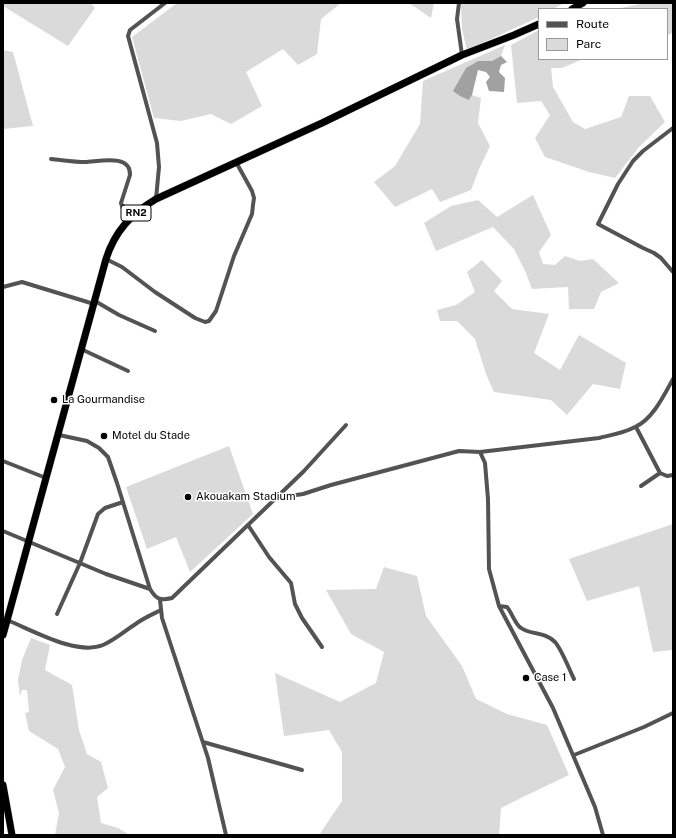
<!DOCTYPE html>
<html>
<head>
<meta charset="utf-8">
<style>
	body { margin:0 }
	#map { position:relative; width:676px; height:838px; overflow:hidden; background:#fff; font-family:"Public Sans",sans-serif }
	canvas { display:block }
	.frame { position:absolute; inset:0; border:4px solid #000; pointer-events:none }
	.legend { position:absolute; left:538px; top:8px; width:130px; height:52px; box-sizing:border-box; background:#fff; border:1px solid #999; margin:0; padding:5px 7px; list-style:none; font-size:12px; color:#000 }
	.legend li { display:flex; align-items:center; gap:8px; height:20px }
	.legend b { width:20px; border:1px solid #999 }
</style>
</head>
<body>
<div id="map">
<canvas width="676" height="838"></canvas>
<div class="frame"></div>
<ul class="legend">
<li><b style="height:5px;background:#535353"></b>Route</li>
<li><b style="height:11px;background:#dadada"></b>Parc</li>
</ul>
</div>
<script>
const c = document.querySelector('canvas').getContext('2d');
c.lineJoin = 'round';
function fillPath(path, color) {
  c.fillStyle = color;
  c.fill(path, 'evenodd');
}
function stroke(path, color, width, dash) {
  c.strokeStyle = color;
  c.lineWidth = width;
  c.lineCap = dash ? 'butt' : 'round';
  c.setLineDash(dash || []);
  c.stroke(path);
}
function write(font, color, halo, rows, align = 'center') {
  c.font = font + ' "Public Sans",sans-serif';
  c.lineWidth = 3;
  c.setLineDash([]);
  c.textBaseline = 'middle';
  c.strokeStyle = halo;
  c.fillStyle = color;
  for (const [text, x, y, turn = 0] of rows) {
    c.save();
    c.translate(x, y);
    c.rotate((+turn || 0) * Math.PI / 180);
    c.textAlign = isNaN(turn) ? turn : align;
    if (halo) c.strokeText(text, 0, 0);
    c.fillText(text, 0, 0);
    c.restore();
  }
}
const green = new Path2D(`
	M 3,3 L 91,3 L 95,8 L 68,46 L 3,6 Z
	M 177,3 L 341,3 L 321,19 L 317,54 L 298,65 L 283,49 L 246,72 L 262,106 L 231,124 L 211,114 L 181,121 L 154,118 L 132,37 Z
	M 409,3 L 434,3 L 431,18 Z
	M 463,3 L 564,3 L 553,9 L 539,9 L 539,17 L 467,50 L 462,29 L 461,5 Z
	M 644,3 L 673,3 L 673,32 L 667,36 L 667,9 L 616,9 Z
	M 539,30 L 539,59 L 583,59 L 562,68 L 551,68 L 553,87 L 573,122 L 585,129 L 621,117 L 629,96 L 650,96 L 665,122 L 639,147 L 615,178 L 589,172 L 545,157 L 535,138 L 550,115 L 541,101 L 517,103 L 511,45 Z
	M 505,45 L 501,56 L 492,61 L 478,61 L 466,68 L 459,82 L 469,100 L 472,95 L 481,98 L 478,123 L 490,146 L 480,167 L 471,190 L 440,202 L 432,189 L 395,207 L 374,182 L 395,166 L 420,124 L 423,81 Z
	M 3,50 L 13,52 L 33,126 L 3,129 Z
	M 533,195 L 551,235 L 539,252 L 543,264 L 555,265 L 565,256 L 580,261 L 593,259 L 619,283 L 601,292 L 594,309 L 569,309 L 568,287 L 532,289 L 526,273 L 514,249 L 493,227 L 436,251 L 424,223 L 451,206 L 478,200 L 497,217 Z
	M 482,260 L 502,281 L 494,291 L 512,309 L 549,314 L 534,353 L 560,370 L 579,335 L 626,363 L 620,389 L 593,384 L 567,415 L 551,400 L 494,392 L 486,374 L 475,339 L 457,321 L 440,321 L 437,310 L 456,305 L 475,292 L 467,272 Z
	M 229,446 L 253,514 L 190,572 L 176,537 L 147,549 L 126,487 Z
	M 673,524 L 673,650 L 653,652 L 639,586 L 587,601 L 569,559 Z
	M 384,567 L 417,576 L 426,616 L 462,666 L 476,699 L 507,714 L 547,725 L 569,775 L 525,796 L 501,808 L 499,835 L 319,835 L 342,801 L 342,752 L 329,730 L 284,736 L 275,673 L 340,702 L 376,683 L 384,652 L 351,634 L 326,590 L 376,589 Z
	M 31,638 L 50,645 L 45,670 L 72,685 L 79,730 L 87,754 L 101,762 L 108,788 L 97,797 L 101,823 L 118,828 L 130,835 L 55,835 L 59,813 L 53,790 L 65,767 L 58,749 L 29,731 L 25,713 L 29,712 L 27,690 L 22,690 L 20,696 L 18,680 L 22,660 Z`);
const water = new Path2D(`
	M 501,56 L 507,62 L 501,65 L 499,72 L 505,78 L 504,92 L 489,91 L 486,82 L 490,77 L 486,72 L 478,70 L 472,95 L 469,100 L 460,96 L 453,91 L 466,68 L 478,61 L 492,61 Z`);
const minor = new Path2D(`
	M 459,3 L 457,19 L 462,55
	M 673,128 L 643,151 L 633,161 L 618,184 L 598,224 L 643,248 L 654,253 L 661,258 L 673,272
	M 51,159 C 62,160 74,162 85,162 C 97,162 131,153 130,175 L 121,203 L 127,221
	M 156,199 L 159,167 L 157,143 L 128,36 L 130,30 L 165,3
	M 106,259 L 122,267 L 155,292 L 195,318 L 205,322 L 209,321 L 216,311 L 234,256 L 252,214 L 253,205 L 254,198 L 252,191 L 236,162
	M 3,287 L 22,282 L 94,304
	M 95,301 L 119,315 L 155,331
	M 81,349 L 128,371
	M 636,427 L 660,473 L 667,476 L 673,475
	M 59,435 L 87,441 L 99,448 L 108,457 L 117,483 L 150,589 C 156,599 160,601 172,598 L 276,498 L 303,494 L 331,485 L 459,451 L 480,452 L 485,463 L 488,499 L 489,569 L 499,606 L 553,708 L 595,807 L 603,835
	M 480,452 L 599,438 C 611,435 624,433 635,427 C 653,419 664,395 673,379
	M 3,461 L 46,478
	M 641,486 L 660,473
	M 276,498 L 304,471 L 346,425
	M 248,525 L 269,557 L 291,583 L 295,604 L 302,618 L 322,647
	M 3,531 L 106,574 L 150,589
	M 160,600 L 162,618 L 208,758 L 226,835
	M 499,606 L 507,607 C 512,613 515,624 521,628 C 530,635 544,631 555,642 C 562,650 569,669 574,679
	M 57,614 L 80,563 L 98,514 L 105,508 L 123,502
	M 7,620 C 32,630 77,656 103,645 C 115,640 126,630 137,623 C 144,618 153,614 161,610
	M 203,742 L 302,770
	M 574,755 L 644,727 L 673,713`);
const trunk = new Path2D(`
	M 572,9 L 583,3
	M 3,635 L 106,259 C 115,231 131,214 156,199 L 322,123 L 462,55 L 514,35 L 539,24
	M 3,785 L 12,835`);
const markers = [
	[54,400,4,"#000"],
	[104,436,4,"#000"],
	[188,497,4,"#000"],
	[526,678,4,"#000"]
];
const shields = [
	[136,213,30]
];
const shieldNames = [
	["RN2",136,213]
];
const poiNames = [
	["La Gourmandise",62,400],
	["Motel du Stade",112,436],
	["Akouakam Stadium",196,497],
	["Case 1",534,678]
];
fillPath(green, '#dadada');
fillPath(water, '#a1a1a1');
stroke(trunk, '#dbdbdb', 8);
stroke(minor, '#535353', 4);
stroke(trunk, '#000', 7);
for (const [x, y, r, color] of markers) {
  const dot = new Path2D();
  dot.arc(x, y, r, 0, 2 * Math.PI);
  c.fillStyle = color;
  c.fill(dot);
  stroke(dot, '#fff', 1.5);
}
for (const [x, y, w] of shields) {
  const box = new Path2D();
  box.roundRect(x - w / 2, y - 8, w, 16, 3);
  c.fillStyle = '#fff';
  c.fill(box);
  stroke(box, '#000', 1);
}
write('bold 10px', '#000', null, shieldNames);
write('11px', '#000', '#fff', poiNames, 'left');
</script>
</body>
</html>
